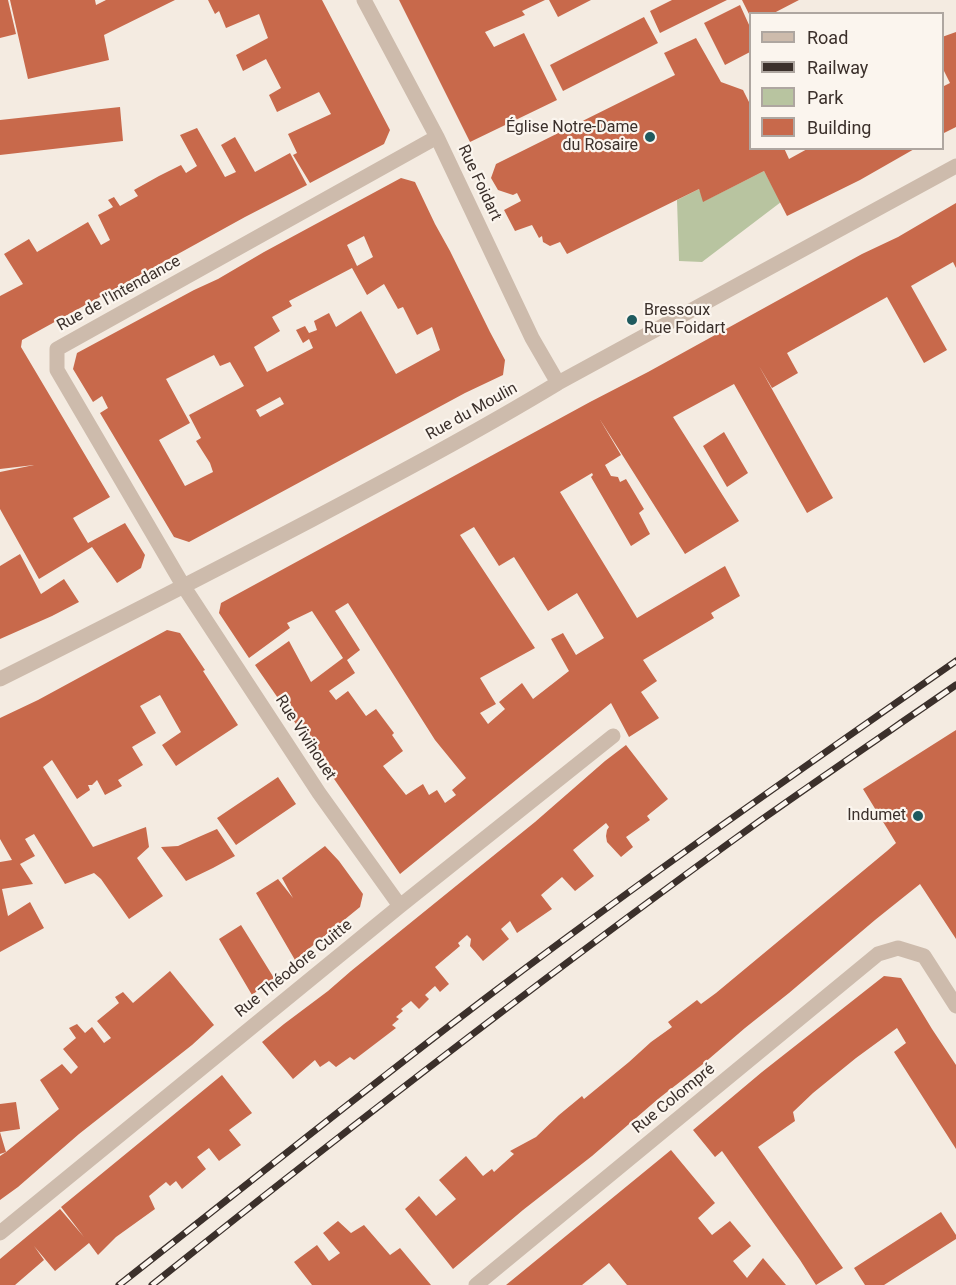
<!DOCTYPE html>
<html>
<head>
<meta charset="utf-8">
<style>
	body { margin:0 }
	#map { position:relative; width:956px; height:1285px; overflow:hidden; background:#f4ebe1; font-family:Roboto,sans-serif }
	canvas { display:block }
	.legend { position:absolute; left:749px; top:12px; width:195px; height:138px; box-sizing:border-box; background:#fbf5ee; border:2px solid #aea6a0; margin:0; padding:8px 10px; list-style:none; font-size:18px; color:#3b302b }
	.legend li { display:flex; align-items:center; gap:12px; height:30px }
	.legend b { width:30px; border:2px solid #aea6a0 }
</style>
</head>
<body>
<div id="map">
<canvas width="956" height="1285"></canvas>
<ul class="legend">
<li><b style="height:8px;background:#cdbbac"></b>Road</li>
<li><b style="height:8px;background:#3b302b"></b>Railway</li>
<li><b style="height:16px;background:#b8c4a0"></b>Park</li>
<li><b style="height:16px;background:#c8694b"></b>Building</li>
</ul>
</div>
<script>
const c = document.querySelector('canvas').getContext('2d');
c.lineJoin = 'round';
function fillPath(path, color) {
  c.fillStyle = color;
  c.fill(path, 'evenodd');
}
function stroke(path, color, width, dash) {
  c.strokeStyle = color;
  c.lineWidth = width;
  c.lineCap = dash ? 'butt' : 'round';
  c.setLineDash(dash || []);
  c.stroke(path);
}
function write(font, color, halo, rows, align = 'center') {
  c.font = font + ' Roboto,sans-serif';
  c.lineWidth = 4.5;
  c.setLineDash([]);
  c.textBaseline = 'middle';
  c.strokeStyle = halo;
  c.fillStyle = color;
  for (const [text, x, y, turn = 0] of rows) {
    c.save();
    c.translate(x, y);
    c.rotate((+turn || 0) * Math.PI / 180);
    c.textAlign = isNaN(turn) ? turn : align;
    if (halo) c.strokeText(text, 0, 0);
    c.fillText(text, 0, 0);
    c.restore();
  }
}
const green = new Path2D(`
	M 764,171 L 781,202 L 702,262 L 679,261 L 677,200 L 699,189 L 704,201 Z`);
const building = new Path2D(`
	M 0,0 L 8,0 L 16,34 L 0,38 Z
	M 10,0 L 95,0 L 96,5 L 106,0 L 175,0 L 104,35 L 109,60 L 28,79 Z
	M 208,0 L 322,0 L 390,130 L 384,144 L 310,183 L 293,155 L 297,153 L 288,134 L 331,114 L 319,92 L 277,112 L 269,95 L 281,88 L 266,59 L 243,71 L 236,55 L 268,38 L 259,14 L 226,28 L 219,11 L 215,14 Z
	M 399,0 L 545,0 L 522,11 L 525,15 L 485,32 L 494,47 L 524,33 L 557,100 L 470,142 Z
	M 549,0 L 591,0 L 558,17 Z
	M 672,0 L 727,0 L 660,33 L 650,11 Z
	M 742,0 L 799,0 L 772,14 L 749,14 Z
	M 740,5 L 750,27 L 750,52 L 725,65 L 704,23 Z
	M 644,17 L 658,43 L 563,91 L 550,65 Z
	M 956,32 L 956,127 L 942,134 L 942,87 L 950,83 L 942,67 L 942,37 Z
	M 696,38 L 721,82 L 743,90 L 750,104 L 750,148 L 784,148 L 789,159 L 809,148 L 916,148 L 860,180 L 787,216 L 764,171 L 703,202 L 699,189 L 567,254 L 560,242 L 550,246 L 543,242 L 542,236 L 539,238 L 532,225 L 515,231 L 504,210 L 521,201 L 517,193 L 513,195 L 498,190 L 491,178 L 496,164 L 675,75 L 664,53 Z
	M 120,107 L 123,141 L 0,155 L 0,120 Z
	M 197,128 L 225,177 L 236,172 L 221,145 L 235,137 L 255,172 L 290,153 L 307,185 L 245,217 L 22,340 L 21,347 L 110,497 L 73,518 L 88,543 L 125,523 L 145,555 L 141,568 L 117,583 L 92,547 L 39,579 L 0,509 L 0,472 L 34,465 L 0,469 L 0,296 L 23,284 L 4,254 L 29,239 L 37,252 L 88,222 L 101,245 L 110,240 L 98,215 L 113,207 L 108,200 L 114,197 L 120,206 L 138,196 L 134,190 L 159,176 L 181,165 L 186,173 L 197,166 L 180,135 Z
	M 401,178 L 415,182 L 435,224 L 450,251 L 490,332 L 505,360 L 503,375 L 465,393 L 189,542 L 174,537 L 100,413 L 108,408 L 102,396 L 93,402 L 73,369 L 77,353 L 194,290 L 218,279 L 264,252 ZM 364,236 L 373,257 L 357,266 L 347,245 ZM 352,268 L 367,295 L 384,284 L 398,309 L 403,307 L 417,335 L 432,327 L 440,350 L 396,374 L 361,311 L 336,327 L 329,313 L 314,321 L 317,330 L 309,333 L 305,326 L 296,330 L 303,343 L 309,339 L 313,348 L 267,372 L 254,347 L 280,331 L 272,317 L 292,306 L 289,301 ZM 214,355 L 220,366 L 230,362 L 244,386 L 189,415 L 201,438 L 196,441 L 210,463 L 213,472 L 185,486 L 159,440 L 190,423 L 166,379 ZM 280,397 L 284,404 L 260,417 L 256,410 Z
	M 956,203 L 956,268 L 953,262 L 911,286 L 947,350 L 924,363 L 887,297 L 787,353 L 798,373 L 772,388 L 759,366 L 833,498 L 807,513 L 734,384 L 673,417 L 739,521 L 685,554 L 599,418 L 621,455 L 605,465 L 611,476 L 618,477 L 620,482 L 626,479 L 644,509 L 639,513 L 650,534 L 631,546 L 591,477 L 593,475 L 592,473 L 560,492 L 637,618 L 725,566 L 740,596 L 711,613 L 714,618 L 643,660 L 657,681 L 641,692 L 659,718 L 629,737 L 611,703 L 400,874 L 255,665 L 289,641 L 311,682 L 343,658 L 312,611 L 287,623 L 290,628 L 249,658 L 219,613 L 221,603 L 590,402 L 648,372 L 862,254 L 898,237 ZM 474,527 L 499,566 L 514,557 L 548,611 L 577,593 L 604,638 L 576,655 L 563,633 L 551,639 L 569,671 L 533,699 L 522,683 L 499,702 L 505,709 L 488,724 L 480,713 L 496,704 L 480,678 L 535,648 L 460,535 ZM 348,603 L 435,740 L 466,778 L 452,790 L 456,795 L 445,803 L 437,790 L 429,795 L 423,784 L 406,795 L 383,766 L 403,751 L 392,735 L 394,733 L 376,709 L 366,716 L 348,691 L 336,700 L 329,691 L 355,673 L 347,660 L 360,650 L 335,611 Z
	M 724,432 L 748,473 L 727,487 L 703,446 Z
	M 20,554 L 41,594 L 64,579 L 79,602 L 52,616 L 0,639 L 0,566 Z
	M 167,630 L 180,633 L 205,670 L 203,671 L 238,725 L 176,766 L 162,745 L 181,732 L 160,695 L 140,706 L 156,733 L 132,747 L 143,765 L 118,780 L 122,786 L 105,795 L 97,780 L 92,785 L 88,785 L 90,790 L 77,799 L 52,760 L 43,767 L 93,847 L 146,827 L 149,847 L 137,858 L 163,896 L 129,919 L 101,879 L 94,873 L 65,884 L 34,834 L 25,839 L 35,856 L 20,864 L 33,884 L 2,889 L 8,916 L 30,902 L 44,928 L 0,952 L 0,862 L 12,860 L 0,839 L 0,718 L 38,700 Z
	M 956,730 L 956,939 L 920,884 L 875,920 L 789,993 L 745,1028 L 703,1064 L 658,1099 L 592,1156 L 523,1210 L 453,1269 L 405,1209 L 419,1196 L 436,1216 L 456,1199 L 439,1180 L 466,1156 L 483,1176 L 492,1169 L 494,1172 L 514,1154 L 510,1151 L 536,1137 L 559,1115 L 582,1096 L 584,1099 L 629,1062 L 651,1042 L 672,1027 L 668,1022 L 697,1000 L 701,1004 L 716,993 L 887,851 L 896,843 L 863,789 Z
	M 626,745 L 668,799 L 647,816 L 650,820 L 626,837 L 633,847 L 621,857 L 607,842 L 606,836 L 607,830 L 609,827 L 606,823 L 573,850 L 594,876 L 584,884 L 575,891 L 562,877 L 541,895 L 552,909 L 517,933 L 510,921 L 501,929 L 509,939 L 483,961 L 470,946 L 471,939 L 467,935 L 458,943 L 460,946 L 435,967 L 449,984 L 440,992 L 435,986 L 425,995 L 429,999 L 419,1009 L 411,1001 L 401,1009 L 403,1011 L 396,1017 L 399,1019 L 392,1025 L 396,1028 L 354,1060 L 350,1057 L 336,1067 L 329,1061 L 320,1067 L 315,1060 L 293,1079 L 262,1042 L 284,1024 L 328,991 L 351,971 L 535,822 L 605,761 Z
	M 278,777 L 296,804 L 236,845 L 217,818 Z
	M 217,829 L 235,856 L 213,868 L 186,881 L 161,847 L 178,846 Z
	M 325,846 L 339,861 L 363,894 L 360,907 L 295,960 L 256,893 L 278,879 L 293,898 L 282,878 Z
	M 241,925 L 274,978 L 252,995 L 219,939 Z
	M 170,971 L 214,1025 L 192,1045 L 79,1134 L 18,1187 L 0,1200 L 0,1156 L 6,1152 L 0,1154 L 0,1132 L 6,1152 L 59,1109 L 40,1080 L 62,1064 L 71,1074 L 78,1067 L 63,1049 L 76,1038 L 69,1028 L 77,1024 L 85,1033 L 92,1027 L 104,1043 L 111,1038 L 97,1021 L 119,1003 L 115,997 L 123,992 L 133,1003 Z
	M 884,976 L 901,978 L 932,1029 L 956,1065 L 956,1149 L 894,1052 L 906,1043 L 897,1028 L 856,1058 L 813,1093 L 793,1112 L 795,1121 L 758,1147 L 843,1268 L 816,1285 L 800,1260 L 722,1151 L 715,1157 L 693,1130 L 762,1072 Z
	M 222,1075 L 252,1113 L 229,1130 L 241,1145 L 219,1161 L 209,1148 L 197,1157 L 206,1169 L 182,1189 L 176,1181 L 170,1186 L 166,1182 L 149,1196 L 155,1209 L 116,1237 L 98,1255 L 89,1243 L 55,1271 L 34,1246 L 44,1260 L 15,1285 L 0,1285 L 0,1259 L 60,1209 L 84,1237 L 61,1207 Z
	M 16,1102 L 20,1129 L 0,1132 L 0,1104 Z
	M 671,1150 L 715,1203 L 698,1218 L 712,1235 L 730,1221 L 751,1246 L 733,1261 L 747,1278 L 763,1258 L 786,1285 L 627,1285 L 609,1263 L 582,1285 L 506,1285 Z
	M 941,1212 L 956,1235 L 956,1239 L 884,1285 L 865,1285 L 854,1268 Z
	M 338,1221 L 351,1233 L 364,1225 L 390,1255 L 400,1248 L 431,1285 L 312,1285 L 294,1262 L 317,1245 L 329,1261 L 340,1253 L 323,1233 Z`);
const minor = new Path2D(`
	M 364,0 L 437,137 L 532,338 L 558,383
	M 0,679 C 104,627 208,574 311,520 C 394,476 477,432 558,383 L 956,166
	M 400,906 L 319,793 L 184,587 L 57,370 L 57,349 L 437,137
	M 0,1233 L 400,906 L 613,736
	M 476,1285 L 878,954 L 898,948 L 924,956 L 956,1006`);
const rail = new Path2D(`
	M 119,1285 C 244,1187 368,1087 495,991 C 646,877 801,769 956,661
	M 152,1285 C 352,1125 554,969 761,820 C 826,774 891,730 956,685`);
const markers = [
	[650,137,6,"#1f5a5e"],
	[632,320,6,"#1f5a5e"],
	[918,816,6,"#1f5a5e"]
];
const poiNames = [
	["Église Notre-Dame",638,128],
	["du Rosaire",638,146],
	["Bressoux",644,311,"left"],
	["Rue Foidart",644,329,"left"],
	["Indumet",906,816]
];
const streetNames = [
	["Rue Foidart",479,183,65],
	["Rue de l'Intendance",119,294,-29],
	["Rue du Moulin",472,412,-29],
	["Rue Vivihouet",305,738,57],
	["Rue Théodore Cuitte",294,969,-39],
	["Rue Colompré",674,1099,-39]
];
fillPath(green, '#b8c4a0');
fillPath(building, '#c8694b');
stroke(minor, '#cdbbac', 15);
stroke(rail, '#3b302b', 7);
stroke(rail, '#fbf5ee', 4.5, [14]);
for (const [x, y, r, color] of markers) {
  const dot = new Path2D();
  dot.arc(x, y, r, 0, 2 * Math.PI);
  c.fillStyle = color;
  c.fill(dot);
  stroke(dot, '#fbf5ee', 2);
}
write('16px', '#3b302b', '#fbf5ee', poiNames, 'right');
write('16px', '#3b302b', '#fbf5ee', streetNames);
</script>
</body>
</html>
